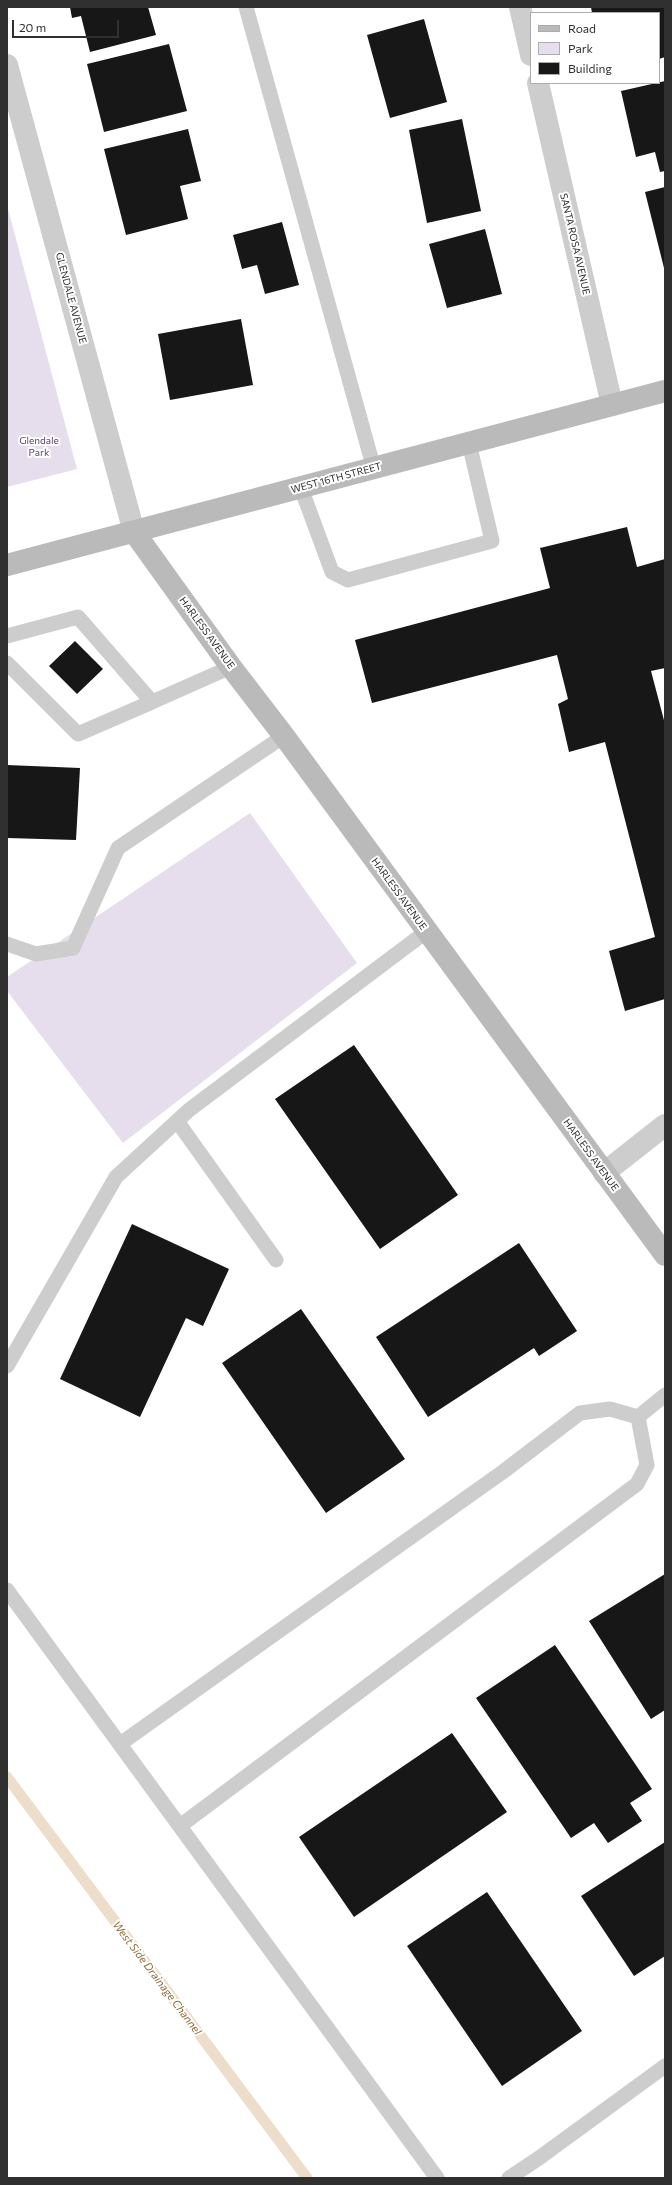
<!DOCTYPE html>
<html>
<head>
<meta charset="utf-8">
<style>
	body { margin:0 }
	#map { position:relative; width:672px; height:2185px; overflow:hidden; background:#fff; font-family:Commissioner,sans-serif }
	canvas { display:block }
	.frame { position:absolute; inset:0; border:8px solid #303030; pointer-events:none }
	.legend { position:absolute; left:530px; top:12px; width:130px; height:72px; box-sizing:border-box; background:#fff; border:1px solid #acacac; margin:0; padding:5px 7px; list-style:none; font-size:12px; color:#303030 }
	.legend li { display:flex; align-items:center; gap:8px; height:20px }
	.legend b { width:20px; border:1px solid #acacac }
	.scale { position:absolute; left:12px; top:20px; width:107px; height:18px; box-sizing:border-box; border:2px solid #303030; border-top:0; padding-left:5px; font-size:12px; line-height:14px; white-space:nowrap; color:#303030; -webkit-text-stroke:3px #fff; paint-order:stroke }
</style>
</head>
<body>
<div id="map">
<canvas width="672" height="2185"></canvas>
<div class="frame"></div>
<ul class="legend">
<li><b style="height:5px;background:#bababa"></b>Road</li>
<li><b style="height:11px;background:#e7deed"></b>Park</li>
<li><b style="height:11px;background:#171717"></b>Building</li>
</ul>
<div class="scale">20 m</div>
</div>
<script>
const c = document.querySelector('canvas').getContext('2d');
c.lineJoin = 'round';
function fillPath(path, color) {
  c.fillStyle = color;
  c.fill(path, 'evenodd');
}
function stroke(path, color, width, dash) {
  c.strokeStyle = color;
  c.lineWidth = width;
  c.lineCap = dash ? 'butt' : 'round';
  c.setLineDash(dash || []);
  c.stroke(path);
}
function write(font, color, halo, rows, align = 'center') {
  c.font = font + ' Commissioner,sans-serif';
  c.lineWidth = 4;
  c.setLineDash([]);
  c.textBaseline = 'middle';
  c.strokeStyle = halo;
  c.fillStyle = color;
  for (const [text, x, y, turn = 0] of rows) {
    c.save();
    c.translate(x, y);
    c.rotate((+turn || 0) * Math.PI / 180);
    c.textAlign = isNaN(turn) ? turn : align;
    if (halo) c.strokeText(text, 0, 0);
    c.fillText(text, 0, 0);
    c.restore();
  }
}
const green = new Path2D(`
	M 7,205 L 77,469 L 7,487 Z
	M 250,813 L 357,963 L 123,1143 L 7,991 L 7,977 Z`);
const stream = new Path2D(`
	M 7,1777 L 307,2178`);
const building = new Path2D(`
	M 70,7 L 148,7 L 156,35 L 90,52 L 81,16 L 72,18 Z
	M 591,7 L 665,7 L 665,57 L 659,59 L 659,13 L 592,13 Z
	M 424,19 L 447,102 L 390,118 L 367,35 Z
	M 169,44 L 187,111 L 104,132 L 87,64 Z
	M 665,81 L 665,171 L 660,172 L 655,152 L 636,157 L 621,91 Z
	M 462,119 L 481,211 L 427,223 L 409,130 Z
	M 188,129 L 201,181 L 180,186 L 188,219 L 126,235 L 104,149 Z
	M 665,187 L 665,268 L 664,268 L 645,192 Z
	M 282,222 L 299,285 L 265,294 L 257,265 L 242,269 L 233,235 Z
	M 485,229 L 502,294 L 447,308 L 429,244 Z
	M 241,319 L 253,385 L 170,400 L 158,334 Z
	M 627,527 L 637,567 L 665,559 L 665,668 L 651,671 L 665,724 L 665,999 L 625,1011 L 609,951 L 655,937 L 605,742 L 569,752 L 558,704 L 568,699 L 557,655 L 372,703 L 355,640 L 550,588 L 540,548 Z
	M 75,641 L 103,669 L 77,694 L 49,666 Z
	M 7,765 L 80,768 L 76,840 L 7,838 Z
	M 354,1045 L 458,1195 L 380,1249 L 275,1099 Z
	M 132,1224 L 229,1269 L 203,1326 L 186,1318 L 140,1417 L 60,1379 Z
	M 519,1243 L 577,1331 L 539,1356 L 534,1348 L 428,1417 L 376,1337 Z
	M 301,1309 L 405,1459 L 326,1513 L 222,1363 Z
	M 665,1574 L 665,1710 L 651,1719 L 589,1621 Z
	M 555,1645 L 652,1789 L 630,1803 L 642,1821 L 608,1843 L 594,1823 L 571,1838 L 476,1698 Z
	M 452,1733 L 507,1812 L 354,1917 L 299,1837 Z
	M 665,1842 L 665,1956 L 634,1976 L 581,1896 Z
	M 487,1892 L 582,2031 L 502,2086 L 407,1946 Z`);
const service = new Path2D(`
	M 246,7 L 374,469
	M 301,488 L 332,572 L 348,580 L 492,541 L 469,443
	M 7,636 L 78,617 L 152,702 L 231,667
	M 7,663 L 78,734 L 152,702
	M 7,944 L 36,954 L 73,948 L 118,848 L 284,736
	M 177,1121 L 276,1260
	M 7,1366 L 116,1177 L 189,1110 L 427,931
	M 7,1590 L 437,2178
	M 120,1744 L 504,1471 L 580,1413 L 610,1409 L 638,1417
	M 180,1826 L 637,1484 L 647,1465 L 638,1417 L 665,1395
	M 509,2178 L 539,2158 L 665,2066`);
const minor = new Path2D(`
	M 520,7 L 531,55
	M 7,65 L 134,532
	M 538,83 L 612,405
	M 604,1173 L 665,1125`);
const secondary = new Path2D(`
	M 134,532 L 231,667 L 284,736 L 665,1255
	M 7,565 L 665,391`);
const streetNames = [
	["SANTA ROSA AVENUE",575,244,77],
	["GLENDALE AVENUE",71,298,75],
	["WEST 16TH STREET",336,478,-15],
	["HARLESS AVENUE",207,633,54],
	["HARLESS AVENUE",399,894,54],
	["HARLESS AVENUE",591,1155,54]
];
const parkNames = [
	["Glendale",39,441],
	["Park",39,453]
];
const waterNames = [
	["West Side Drainage Channel",157,1978,53]
];
fillPath(green, '#e7deed');
stroke(stream, '#ecdeca', 11);
fillPath(building, '#171717');
stroke(service, '#cdcdcd', 15);
stroke(minor, '#cdcdcd', 22);
stroke(secondary, '#bababa', 22);
write('10px', '#303030', '#fff', streetNames);
write('10px', '#5e3d6c', '#fff', parkNames);
write('italic 11px', '#926e3d', '#fff', waterNames);
</script>
</body>
</html>
